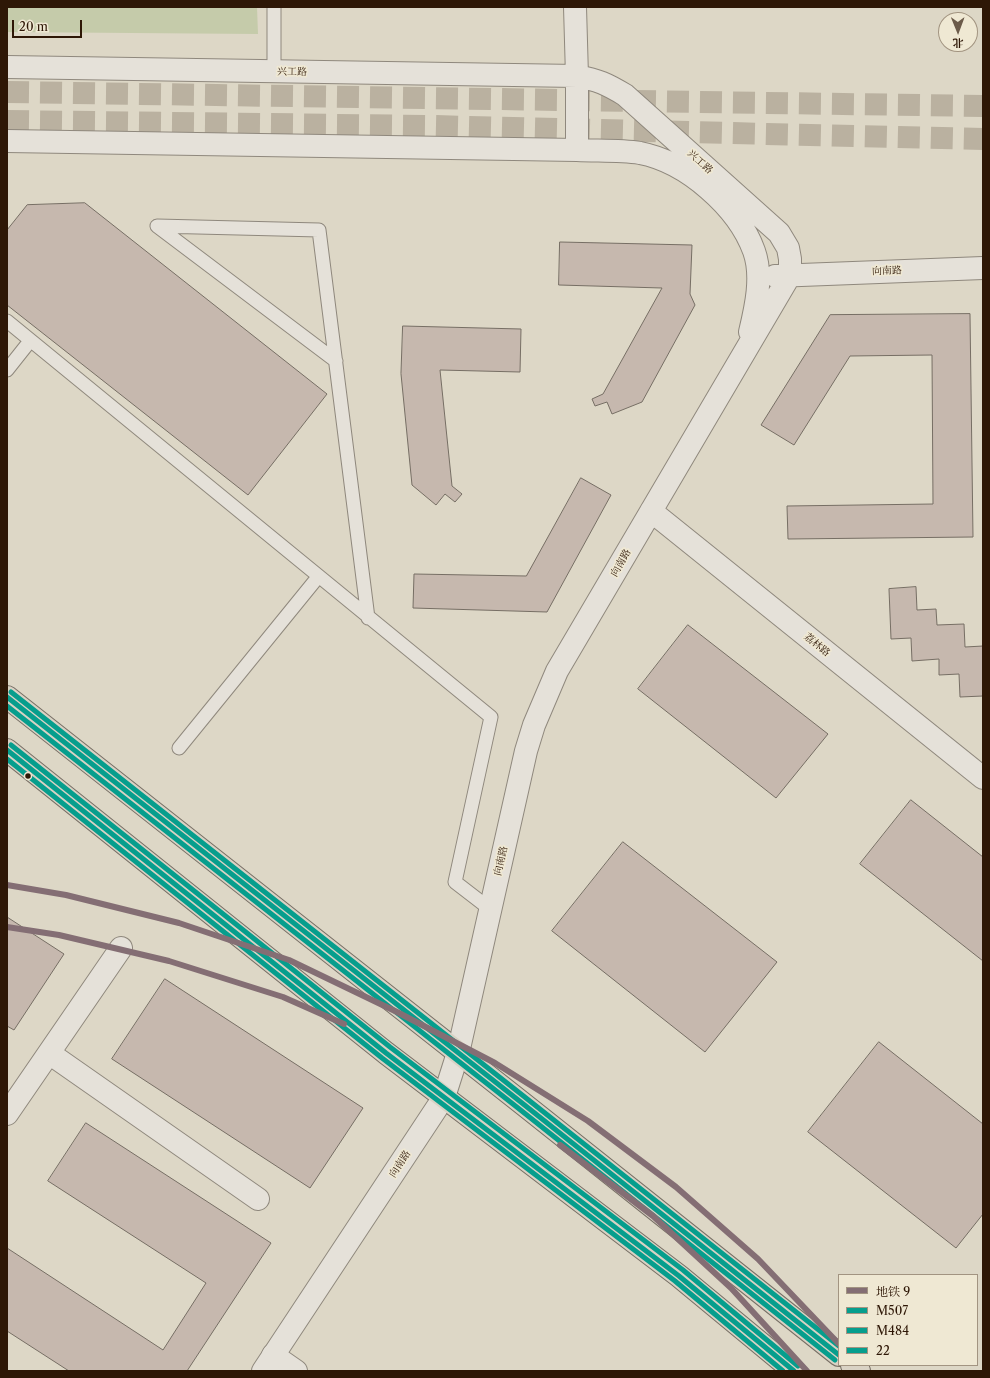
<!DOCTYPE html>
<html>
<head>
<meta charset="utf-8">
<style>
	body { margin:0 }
	#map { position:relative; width:990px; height:1378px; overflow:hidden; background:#ddd7c6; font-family:"Libre Caslon Text","Noto Serif SC",serif }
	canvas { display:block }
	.frame { position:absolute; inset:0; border:8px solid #2e1706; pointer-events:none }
	.legend { position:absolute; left:838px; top:1274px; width:140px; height:92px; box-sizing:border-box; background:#efe8d3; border:1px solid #a29481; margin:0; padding:5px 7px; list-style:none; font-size:12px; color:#2e1706 }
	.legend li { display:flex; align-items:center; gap:8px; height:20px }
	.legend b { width:20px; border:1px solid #a29481 }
	.north { position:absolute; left:938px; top:12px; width:40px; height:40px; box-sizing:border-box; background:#efe8d3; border:1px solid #a29481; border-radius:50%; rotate:179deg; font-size:11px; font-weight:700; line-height:16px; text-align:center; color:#2e1706 }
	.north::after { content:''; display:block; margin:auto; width:14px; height:18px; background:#6b5a49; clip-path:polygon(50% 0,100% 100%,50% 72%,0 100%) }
	.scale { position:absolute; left:12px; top:20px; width:70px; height:18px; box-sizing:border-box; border:2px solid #2e1706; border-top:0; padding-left:5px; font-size:12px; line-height:14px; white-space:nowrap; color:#2e1706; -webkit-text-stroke:3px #efe8d3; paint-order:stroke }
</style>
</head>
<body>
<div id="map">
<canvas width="990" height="1378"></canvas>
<div class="frame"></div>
<ul class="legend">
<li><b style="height:5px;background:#846e74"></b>地铁 9</li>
<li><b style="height:5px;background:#069e8d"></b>M507</li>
<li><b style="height:5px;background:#069e8d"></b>M484</li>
<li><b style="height:5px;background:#069e8d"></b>22</li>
</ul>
<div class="north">北</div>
<div class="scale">20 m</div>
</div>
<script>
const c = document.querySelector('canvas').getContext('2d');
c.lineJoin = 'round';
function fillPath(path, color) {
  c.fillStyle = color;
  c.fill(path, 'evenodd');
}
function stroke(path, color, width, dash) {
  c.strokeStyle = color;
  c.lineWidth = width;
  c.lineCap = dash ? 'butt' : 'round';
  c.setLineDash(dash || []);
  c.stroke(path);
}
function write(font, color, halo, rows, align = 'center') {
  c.font = font + ' "Libre Caslon Text","Noto Serif SC",serif';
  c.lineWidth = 3.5;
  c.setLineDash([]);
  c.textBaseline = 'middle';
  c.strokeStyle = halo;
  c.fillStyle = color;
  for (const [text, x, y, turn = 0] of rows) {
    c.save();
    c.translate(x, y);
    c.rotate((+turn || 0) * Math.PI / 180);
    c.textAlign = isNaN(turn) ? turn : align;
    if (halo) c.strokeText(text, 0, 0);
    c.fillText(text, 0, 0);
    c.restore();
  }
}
const green = new Path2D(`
	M 7,7 L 257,7 L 258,34 L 7,32 Z`);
const building = new Path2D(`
	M 85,203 L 327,394 L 248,495 L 7,305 L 7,230 L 27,205 Z
	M 560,242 L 692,245 L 690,294 L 695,305 L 642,402 L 612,414 L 607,402 L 595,406 L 592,399 L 603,394 L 662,288 L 559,285 Z
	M 970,314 L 973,537 L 788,539 L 787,506 L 933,504 L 932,355 L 850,356 L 794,445 L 761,425 L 830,315 Z
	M 403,326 L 521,329 L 520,372 L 440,370 L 452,486 L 462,494 L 455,502 L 445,494 L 436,505 L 412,485 L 401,374 Z
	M 581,478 L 611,495 L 547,612 L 413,608 L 414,574 L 526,576 Z
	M 916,587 L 917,610 L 936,609 L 937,625 L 964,624 L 965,647 L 983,646 L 983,696 L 960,697 L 959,674 L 939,675 L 939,659 L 912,661 L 911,638 L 891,639 L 889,589 Z
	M 688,625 L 828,734 L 776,798 L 638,689 Z
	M 911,800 L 983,857 L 983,961 L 860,864 Z
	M 623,842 L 777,962 L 705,1052 L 552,931 Z
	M 7,917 L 64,954 L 14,1030 L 7,1026 Z
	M 165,979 L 363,1108 L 310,1188 L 112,1059 Z
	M 879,1042 L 983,1124 L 983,1214 L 956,1248 L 808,1132 Z
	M 86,1123 L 271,1243 L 187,1371 L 69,1371 L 7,1331 L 7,1248 L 163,1350 L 206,1283 L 48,1181 Z`);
const motorwayTunnel = new Path2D(`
	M 7,92 L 983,106
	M 7,121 L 431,126 L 983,139`);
const service = new Path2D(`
	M 274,71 L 274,7
	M 7,321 L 491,717 L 455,882 L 490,909
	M 336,361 L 157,226 L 319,230 L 368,618
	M 7,370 L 30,341
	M 179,748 L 318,577`);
const minor = new Path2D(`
	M 49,1053 L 258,1199
	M 7,1114 L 121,948
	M 273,1355 L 296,1371`);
const tertiary = new Path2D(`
	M 575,7 L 577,76 L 577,150
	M 7,67 L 577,76 C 598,80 607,84 625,95 L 779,233 L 788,248 L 790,259 L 790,275 L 557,671 L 534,725 L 526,751 L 458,1053 L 444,1097 L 263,1371
	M 7,141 L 577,150 C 598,151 620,150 640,153 C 687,162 738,207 754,251 C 763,276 756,307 750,332
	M 775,276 L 983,268
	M 651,511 L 983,778`);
const primary = new Path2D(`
	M 7,697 L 522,1103 L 839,1355
	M 7,750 L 386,1053 L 679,1276 L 794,1371
	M 852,1365 L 859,1371`);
const bus1 = new Path2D(`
	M 7,697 L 522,1103 L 839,1355
	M 7,750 L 386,1053 L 679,1276 L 794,1371`);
const bus2 = new Path2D(`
	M 7,706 L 518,1108 L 835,1360
	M 7,759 L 382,1058 L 675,1281 L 783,1371`);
const bus3 = new Path2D(`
	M 11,692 L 526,1098 L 839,1346
	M 11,745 L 390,1047 L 683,1270 L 798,1366`);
const metro1 = new Path2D(`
	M 7,885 L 66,895 L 179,923 L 289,960 L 397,1012 L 495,1063 L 588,1121 L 676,1187 L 758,1259 L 839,1344
	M 7,927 L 59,935 L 169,961 L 283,997 L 344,1024
	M 560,1145 L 653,1216 L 731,1288 L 807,1371`);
const markers = [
	[28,776,3.5,"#2e1706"]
];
const streetNames = [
	["兴工路",292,72,1],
	["兴工路",700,162,42],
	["向南路",887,271,-2],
	["向南路",621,563,-60],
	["荔林路",817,645,39],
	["向南路",501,861,-77],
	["向南路",400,1164,-57]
];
fillPath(green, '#c5cbaa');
fillPath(building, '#c6b8ae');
stroke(building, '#766e64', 1);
stroke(motorwayTunnel, '#bab1a0', 22, [22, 11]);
stroke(service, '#8f887d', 15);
stroke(minor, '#8f887d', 24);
stroke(tertiary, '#8f887d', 24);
stroke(primary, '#766e64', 24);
stroke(service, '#e5e1d9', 13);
stroke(minor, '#e5e1d9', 22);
stroke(tertiary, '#e5e1d9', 22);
stroke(primary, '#d9d2c4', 22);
stroke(bus1, '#069e8d', 5);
stroke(bus2, '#069e8d', 5);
stroke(bus3, '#069e8d', 5);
stroke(metro1, '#846e74', 6);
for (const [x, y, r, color] of markers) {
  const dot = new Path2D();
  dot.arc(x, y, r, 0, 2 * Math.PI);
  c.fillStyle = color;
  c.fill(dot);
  stroke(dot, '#efe8d3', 1.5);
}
write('10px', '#2e1706', '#efe8d3', streetNames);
</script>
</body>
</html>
